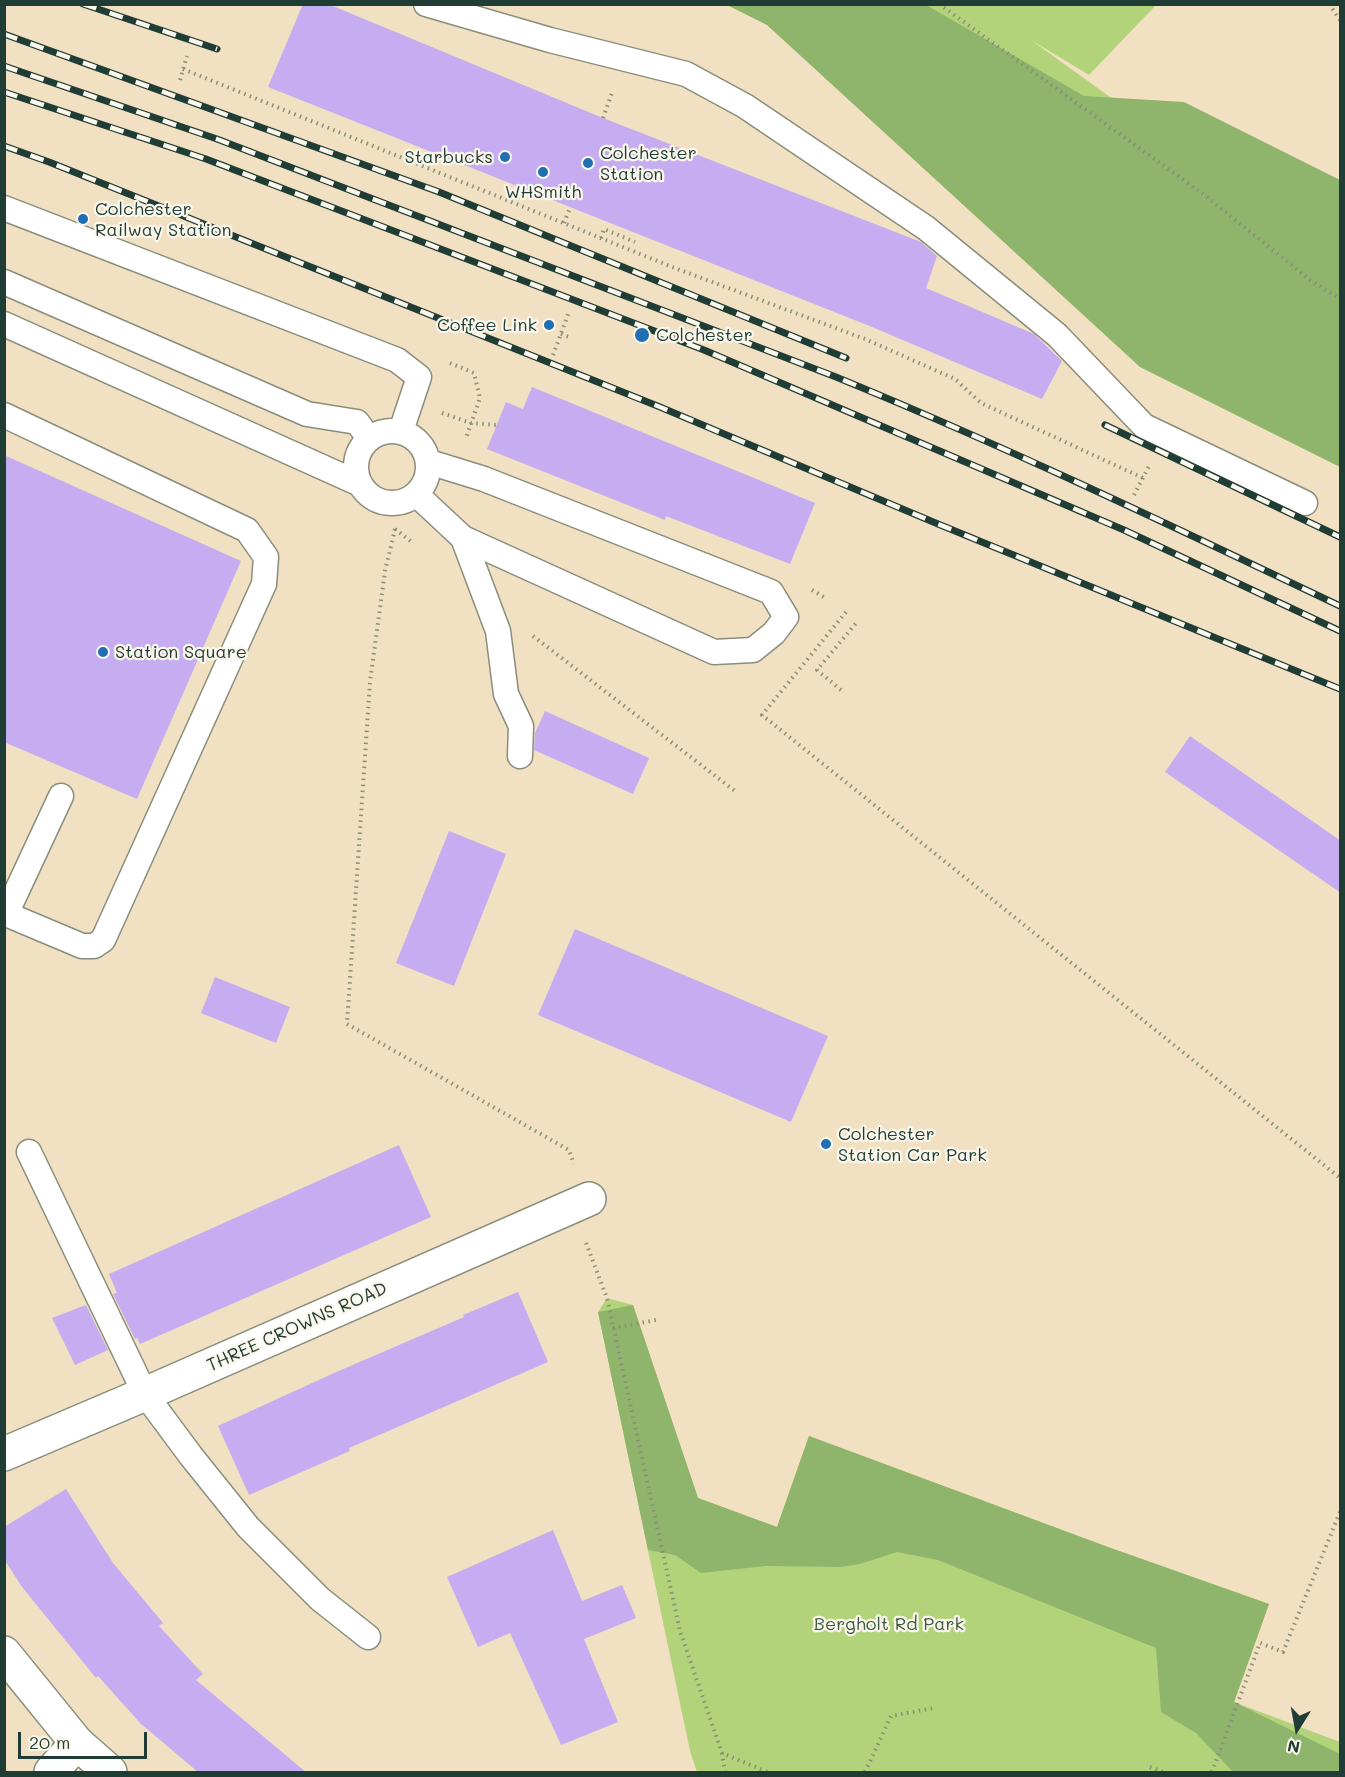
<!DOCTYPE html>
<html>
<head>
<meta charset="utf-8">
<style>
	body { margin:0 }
	#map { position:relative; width:1345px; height:1777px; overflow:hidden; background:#f2e0c2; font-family:Mali,sans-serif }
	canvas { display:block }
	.frame { position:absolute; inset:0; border:6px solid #1f3d34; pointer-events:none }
	.north { position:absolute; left:1267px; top:1699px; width:60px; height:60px; -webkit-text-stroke:4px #fbf7ec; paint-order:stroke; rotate:191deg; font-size:16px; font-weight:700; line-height:24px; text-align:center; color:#1f3d34 }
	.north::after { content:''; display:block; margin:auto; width:21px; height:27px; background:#1f3d34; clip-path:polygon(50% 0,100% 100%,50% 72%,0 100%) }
	.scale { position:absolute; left:18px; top:1732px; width:129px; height:27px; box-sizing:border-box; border:3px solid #1f3d34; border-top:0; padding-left:8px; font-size:18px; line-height:21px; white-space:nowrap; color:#1f3d34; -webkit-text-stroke:4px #fbf7ec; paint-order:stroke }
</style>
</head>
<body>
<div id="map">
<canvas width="1345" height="1777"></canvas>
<div class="frame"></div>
<div class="north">N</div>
<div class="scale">20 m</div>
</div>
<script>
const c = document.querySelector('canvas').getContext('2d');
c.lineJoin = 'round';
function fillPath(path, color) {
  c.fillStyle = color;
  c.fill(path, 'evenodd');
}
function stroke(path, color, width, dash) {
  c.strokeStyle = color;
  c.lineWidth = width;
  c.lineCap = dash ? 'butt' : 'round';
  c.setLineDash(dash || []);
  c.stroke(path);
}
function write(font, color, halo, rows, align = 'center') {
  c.font = font + ' Mali,sans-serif';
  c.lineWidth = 4.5;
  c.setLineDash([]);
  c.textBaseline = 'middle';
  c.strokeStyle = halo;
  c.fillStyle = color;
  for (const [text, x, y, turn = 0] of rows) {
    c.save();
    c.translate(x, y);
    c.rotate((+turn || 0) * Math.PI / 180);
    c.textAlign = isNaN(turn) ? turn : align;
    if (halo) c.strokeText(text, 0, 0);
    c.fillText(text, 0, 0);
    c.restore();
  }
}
const green = new Path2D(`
	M 818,5 L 1156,5 L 1089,75 L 1031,40 L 1135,115 Z
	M 607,1298 L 633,1305 L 698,1498 L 777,1527 L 809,1436 L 1108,1547 L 1269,1604 L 1234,1702 L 1340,1742 L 1340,1772 L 697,1772 L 690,1751 L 598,1312 Z`);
const forest = new Path2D(`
	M 727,5 L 926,5 L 1084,96 L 1184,102 L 1340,180 L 1340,467 L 1140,367 L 767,25 Z
	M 633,1305 L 698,1498 L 777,1527 L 809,1436 L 1108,1547 L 1269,1604 L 1234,1702 L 1340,1754 L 1340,1772 L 1233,1772 L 1196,1733 L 1161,1712 L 1156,1648 L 938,1560 L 897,1552 L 860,1564 L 841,1567 L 766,1566 L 701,1573 L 675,1555 L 648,1550 L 598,1312 Z`);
const building = new Path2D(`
	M 303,4 L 328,4 L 603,118 L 921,242 L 937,256 L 926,288 L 1034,334 L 1062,361 L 1042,399 L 872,327 L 268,87 Z
	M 532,387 L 815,503 L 790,564 L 666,516 L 665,520 L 487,449 L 506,402 L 523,409 Z
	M 4,455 L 241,561 L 137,799 L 4,742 Z
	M 545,711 L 649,758 L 633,794 L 534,750 L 535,733 Z
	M 1190,736 L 1341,841 L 1341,893 L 1165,772 Z
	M 449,831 L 506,854 L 454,986 L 396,963 Z
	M 575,929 L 828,1036 L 791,1122 L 538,1015 Z
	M 215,977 L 290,1007 L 276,1043 L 201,1013 Z
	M 399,1145 L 431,1217 L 140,1344 L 137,1338 L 135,1339 L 113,1294 L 117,1293 L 109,1274 Z
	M 518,1292 L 548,1362 L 349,1448 L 350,1451 L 249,1495 L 218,1426 L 334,1373 L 464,1317 L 463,1315 Z
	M 86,1305 L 108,1350 L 75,1365 L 52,1318 Z
	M 66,1489 L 113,1563 L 163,1623 L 159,1626 L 203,1674 L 196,1680 L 307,1773 L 199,1773 L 140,1723 L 98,1676 L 96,1678 L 22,1587 L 4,1559 L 4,1527 Z
	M 553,1530 L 582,1601 L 622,1585 L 636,1618 L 584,1639 L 618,1722 L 561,1745 L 510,1633 L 478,1647 L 447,1577 Z`);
const path = new Path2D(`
	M 939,4 L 1203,194 L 1310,280 L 1340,299
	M 1329,4 L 1340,20
	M 183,69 L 672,267 L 865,339 L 955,379 L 981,403 L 1143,478
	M 180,80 L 187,56
	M 603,118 L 613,90
	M 564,223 L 570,208
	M 601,238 L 604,229 L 635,242
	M 561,334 L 569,337
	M 553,355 L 569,312
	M 450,363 L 474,373 L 480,398 L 466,438
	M 442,413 L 471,423 L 497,425
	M 1134,495 L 1149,466
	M 395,529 L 385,571 L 370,682 L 347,1024 L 569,1150 L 574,1164
	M 395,529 L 413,543
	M 812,590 L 827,599
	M 846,612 L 762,715 L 1340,1178
	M 533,636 L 735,791
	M 841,690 L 817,670 L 857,622
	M 586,1243 L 607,1298 L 680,1631 L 722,1753 L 767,1772
	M 613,1328 L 656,1320
	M 722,1753 L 725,1772
	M 1150,1767 L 1163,1772
	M 865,1772 L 891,1716 L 934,1708
	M 1212,1772 L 1260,1643 L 1283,1652 L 1340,1512`);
const lane = new Path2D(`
	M 426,4 L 550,40 L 686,74 L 745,106 L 926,228 L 1057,335 L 1144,426 L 1305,503
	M 4,208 L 397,360 L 419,377 L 401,431
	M 4,282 L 307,414 L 357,422 L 369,438
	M 4,324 L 360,484
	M 4,415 L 247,530 L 266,557 L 264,584 L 103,940 L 94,946 L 82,946 L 6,914 L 61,796
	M356 467a36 36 0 1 1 72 0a36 36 0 1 1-72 0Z
	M 417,495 L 463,538 L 714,652 L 753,650 L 774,633 L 786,617 L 771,592 L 484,479 L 429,462
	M 463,538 L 498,631 L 506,694 L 521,726 L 520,756
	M 29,1152 L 145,1394 L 191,1456 L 248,1527 L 320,1599 L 368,1637`);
const street = new Path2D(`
	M 4,1454 L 145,1394 L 589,1199
	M 51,1772 L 77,1743`);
const secondary = new Path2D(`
	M 4,1653 L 77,1743 L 110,1772`);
const rail = new Path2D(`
	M 83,4 L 217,49
	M 4,34 L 439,192 L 846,358
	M 4,66 L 217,139 L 836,377 C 1007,447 1174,527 1340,606
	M 4,92 L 206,159 L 704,350 L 1124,530 L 1340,631
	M 4,146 L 49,162 L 660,407 L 938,524 L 1340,689
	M 1105,425 L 1340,537`);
const markers = [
	[505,157,6,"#1f6fb2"],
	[588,163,6,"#1f6fb2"],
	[543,172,6,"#1f6fb2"],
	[83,219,6,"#1f6fb2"],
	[549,325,6,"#1f6fb2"],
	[642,335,8,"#1f6fb2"],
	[103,652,6,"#1f6fb2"],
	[826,1144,6,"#1f6fb2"]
];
const poiNames = [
	["Colchester",600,153],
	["Station",600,174],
	["Starbucks",493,157,"right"],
	["WHSmith",543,192,"center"],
	["Colchester",95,209],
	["Railway Station",95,230],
	["Coffee Link",537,325,"right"],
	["Colchester",656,335],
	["Station Square",115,652],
	["Colchester",838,1134],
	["Station Car Park",838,1155]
];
const streetNames = [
	["THREE CROWNS ROAD",297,1327,-24]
];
const parkNames = [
	["Bergholt Rd Park",889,1624]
];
fillPath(green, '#b3d37b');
fillPath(forest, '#8eb56b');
fillPath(building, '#c6adf2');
stroke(lane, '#888e7b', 27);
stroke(street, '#888e7b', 36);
stroke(secondary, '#888e7b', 36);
stroke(path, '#888e7b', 4, [1.5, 4.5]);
stroke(lane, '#fff', 24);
stroke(street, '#fff', 33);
stroke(secondary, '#fff', 33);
stroke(rail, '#1f3d34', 7);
stroke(rail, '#fbf7ec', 4.5, [14]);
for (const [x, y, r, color] of markers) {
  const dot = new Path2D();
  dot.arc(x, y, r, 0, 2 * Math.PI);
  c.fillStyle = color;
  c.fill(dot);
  stroke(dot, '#fbf7ec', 2);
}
write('18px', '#1f3d34', '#fbf7ec', poiNames, 'left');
write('18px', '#1f3d34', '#fbf7ec', streetNames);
write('18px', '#3d5b42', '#fbf7ec', parkNames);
</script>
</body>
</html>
